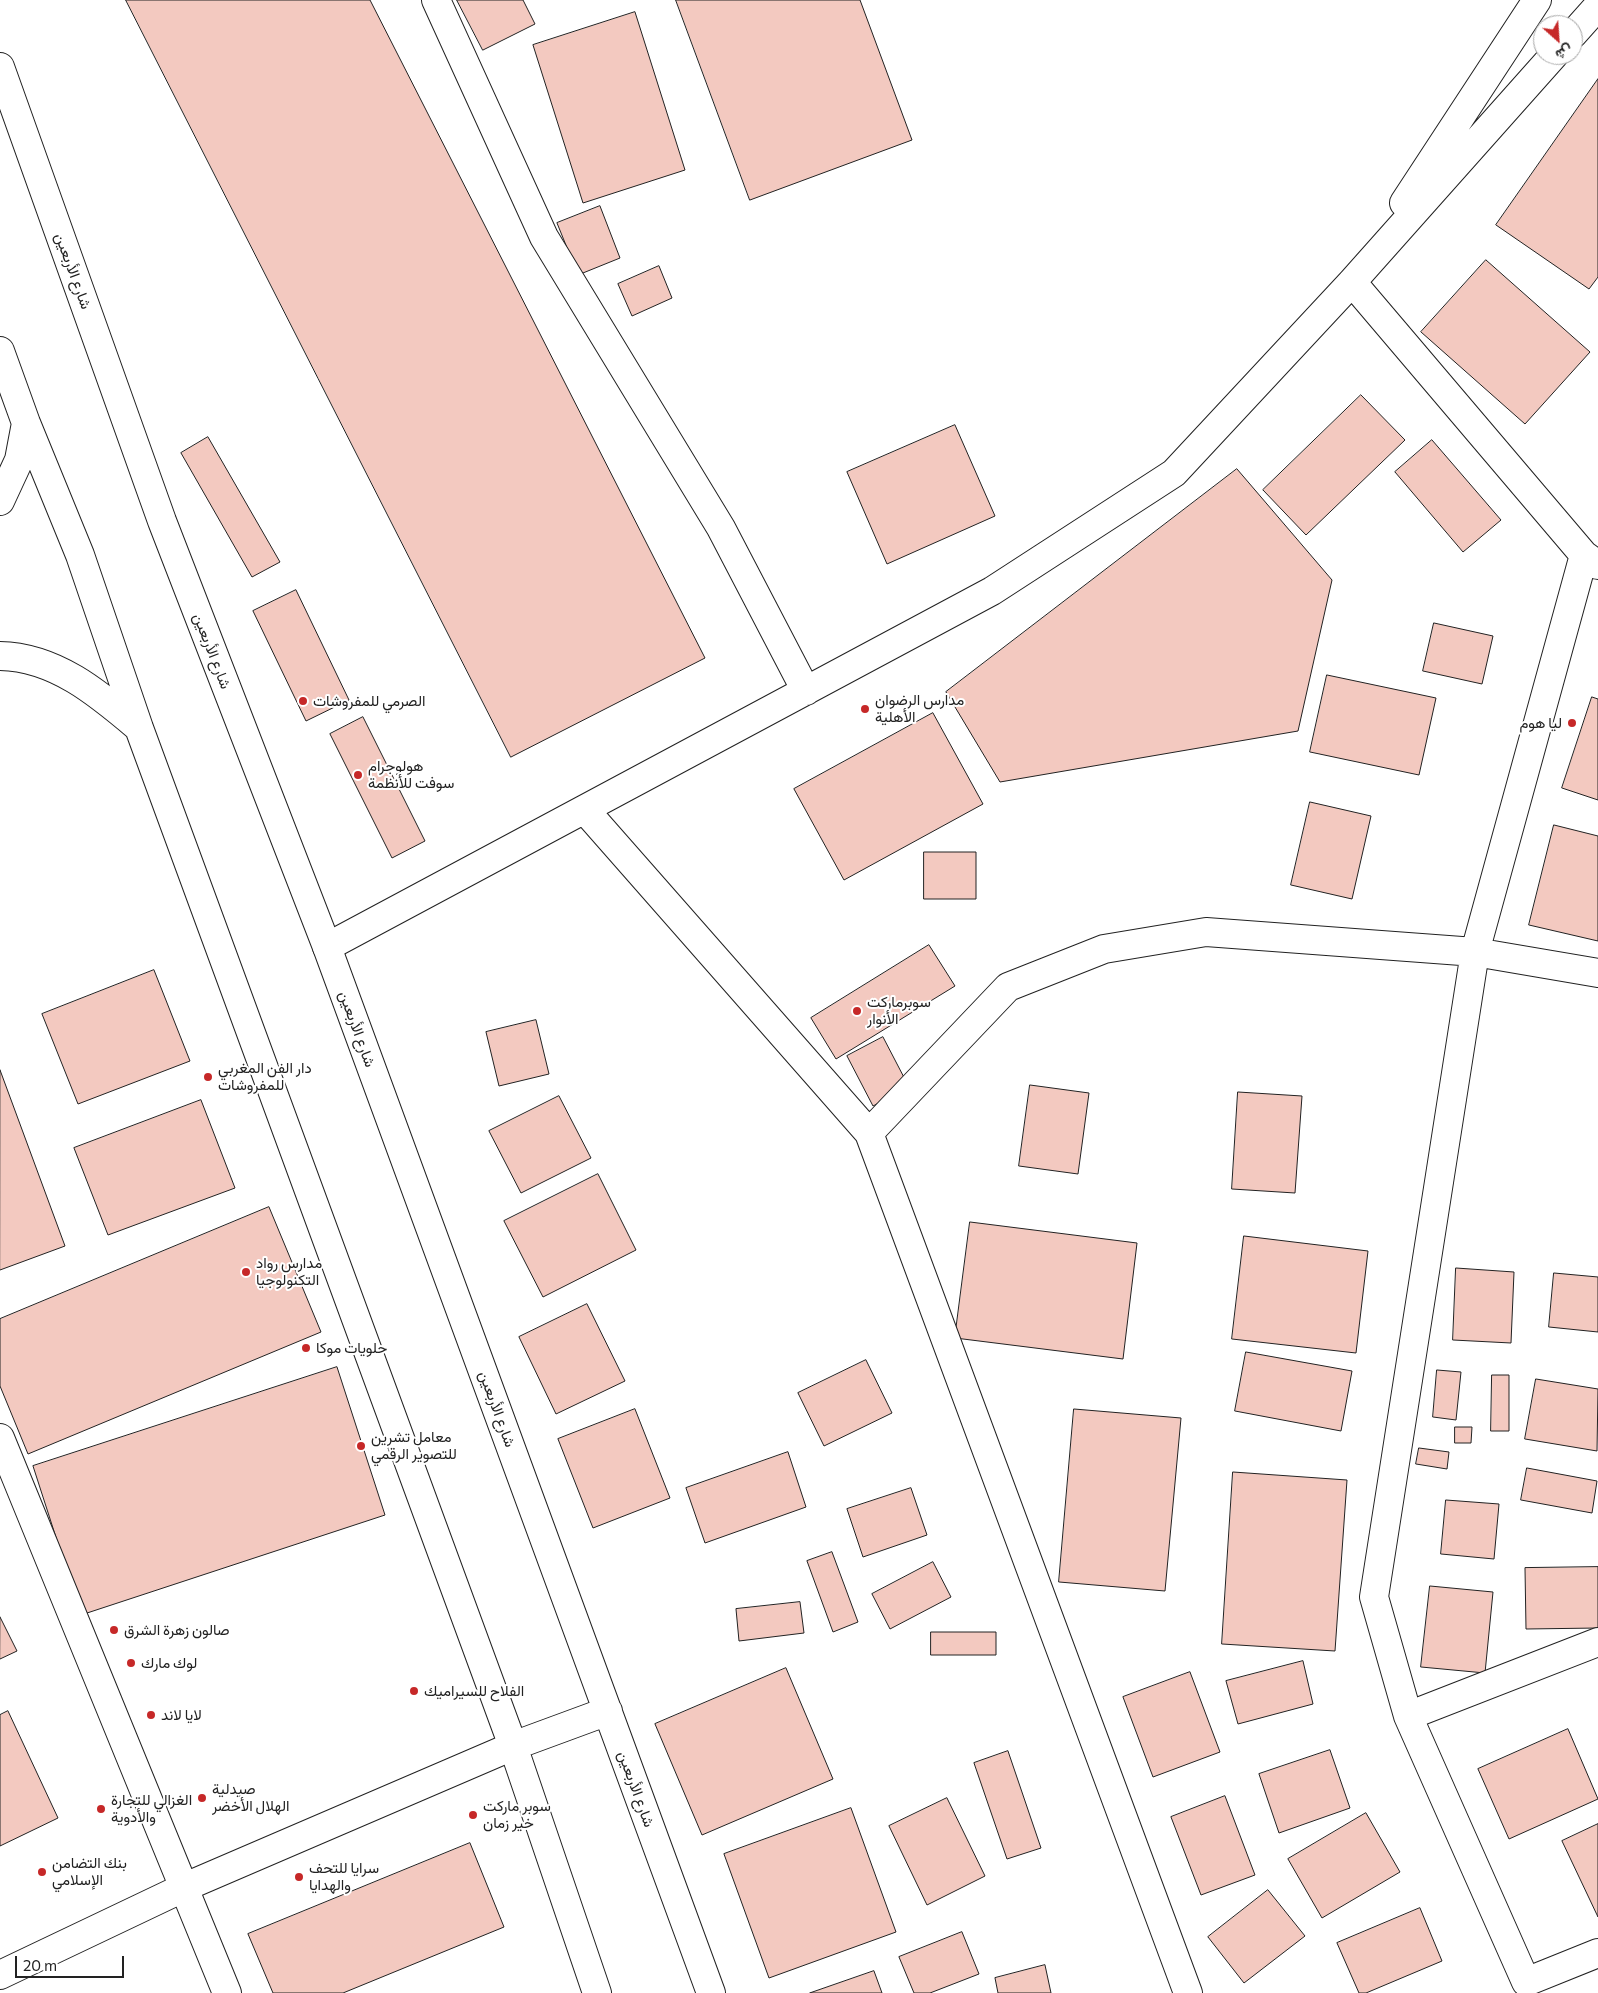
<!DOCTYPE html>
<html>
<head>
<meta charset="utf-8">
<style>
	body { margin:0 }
	#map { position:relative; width:1598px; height:1993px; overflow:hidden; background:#fff; font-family:Commissioner,Vazirmatn,sans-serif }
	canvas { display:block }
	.north { position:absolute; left:1533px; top:15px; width:50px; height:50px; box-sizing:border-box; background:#fff; border:1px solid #a7a7a7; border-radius:50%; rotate:154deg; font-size:14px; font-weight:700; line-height:20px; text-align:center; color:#222 }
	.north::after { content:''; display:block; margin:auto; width:18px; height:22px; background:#c62828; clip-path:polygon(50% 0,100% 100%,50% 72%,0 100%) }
	.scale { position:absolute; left:15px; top:1956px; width:109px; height:22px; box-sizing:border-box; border:2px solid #222; border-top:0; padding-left:6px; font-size:15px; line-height:18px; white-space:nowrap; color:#222; -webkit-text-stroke:4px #fff; paint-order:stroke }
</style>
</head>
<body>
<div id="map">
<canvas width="1598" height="1993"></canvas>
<div class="north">ش</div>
<div class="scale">20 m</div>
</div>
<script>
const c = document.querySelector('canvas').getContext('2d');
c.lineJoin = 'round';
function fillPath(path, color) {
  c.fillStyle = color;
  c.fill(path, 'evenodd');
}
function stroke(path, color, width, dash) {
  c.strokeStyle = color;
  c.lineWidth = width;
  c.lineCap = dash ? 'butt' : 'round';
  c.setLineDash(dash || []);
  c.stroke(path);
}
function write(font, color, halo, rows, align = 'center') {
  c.font = font + ' Commissioner,Vazirmatn,sans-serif';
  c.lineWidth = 4;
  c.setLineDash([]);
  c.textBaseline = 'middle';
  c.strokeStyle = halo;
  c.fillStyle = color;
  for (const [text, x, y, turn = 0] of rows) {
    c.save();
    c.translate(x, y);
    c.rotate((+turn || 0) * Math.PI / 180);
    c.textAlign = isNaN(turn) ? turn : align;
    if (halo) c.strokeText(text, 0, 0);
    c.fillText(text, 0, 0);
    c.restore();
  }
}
const building = new Path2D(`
	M 126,0 L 370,0 L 705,658 L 511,757 Z
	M 457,0 L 523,0 L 535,24 L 483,50 Z
	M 676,0 L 860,0 L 912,140 L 750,200 Z
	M 635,12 L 685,170 L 583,203 L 533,45 Z
	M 1598,79 L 1598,277 L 1589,289 L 1496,225 Z
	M 600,206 L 620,258 L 578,275 L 557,223 Z
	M 1486,260 L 1590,352 L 1525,424 L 1421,332 Z
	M 659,266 L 672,298 L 632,316 L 618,284 Z
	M 1361,395 L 1405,440 L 1306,535 L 1263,490 Z
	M 955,425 L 995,516 L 887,564 L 847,472 Z
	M 208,437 L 280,562 L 252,577 L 181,453 Z
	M 1432,440 L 1501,520 L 1463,552 L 1395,472 Z
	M 1237,469 L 1332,580 L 1298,731 L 1000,782 L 946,692 Z
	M 296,590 L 349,700 L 306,721 L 253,611 Z
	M 1434,623 L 1493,636 L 1482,684 L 1423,671 Z
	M 1327,675 L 1436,698 L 1419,775 L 1310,752 Z
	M 1592,697 L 1598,699 L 1598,800 L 1562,788 Z
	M 933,713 L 983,804 L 844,880 L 794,789 Z
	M 363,717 L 425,841 L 392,858 L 330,734 Z
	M 1310,802 L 1371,816 L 1352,899 L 1291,885 Z
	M 1554,825 L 1598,836 L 1598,941 L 1529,925 Z
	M 924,852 L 976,852 L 976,899 L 924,899 Z
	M 929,945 L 955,986 L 836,1059 L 811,1018 Z
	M 154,970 L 190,1061 L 78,1104 L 42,1014 Z
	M 536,1020 L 549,1074 L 499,1086 L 486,1032 Z
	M 883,1037 L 909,1087 L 873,1106 L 847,1056 Z
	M 0,1070 L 65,1246 L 0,1270 Z
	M 1030,1085 L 1089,1093 L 1078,1174 L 1019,1166 Z
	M 1238,1092 L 1302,1096 L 1295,1193 L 1232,1189 Z
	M 559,1096 L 591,1158 L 521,1193 L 489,1131 Z
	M 201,1100 L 235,1188 L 108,1235 L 74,1148 Z
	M 598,1174 L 636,1250 L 543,1297 L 504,1221 Z
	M 269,1207 L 321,1332 L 28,1454 L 0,1386 L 0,1319 Z
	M 970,1222 L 1137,1243 L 1123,1359 L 955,1338 Z
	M 1244,1236 L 1368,1251 L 1356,1353 L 1232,1339 Z
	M 1456,1268 L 1514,1272 L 1511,1343 L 1453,1340 Z
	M 1554,1273 L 1598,1277 L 1598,1332 L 1549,1327 Z
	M 587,1304 L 625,1381 L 556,1414 L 519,1337 Z
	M 1246,1352 L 1352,1371 L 1341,1431 L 1235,1411 Z
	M 866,1360 L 892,1413 L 824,1446 L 798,1393 Z
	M 337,1367 L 385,1515 L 81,1615 L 33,1466 Z
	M 1437,1370 L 1461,1372 L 1456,1420 L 1433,1417 Z
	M 1492,1375 L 1509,1375 L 1509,1431 L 1491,1431 Z
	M 1536,1379 L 1598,1389 L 1597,1451 L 1525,1439 Z
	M 635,1409 L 670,1498 L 593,1528 L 558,1439 Z
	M 1074,1409 L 1181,1418 L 1165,1591 L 1059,1582 Z
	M 1455,1427 L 1472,1427 L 1471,1443 L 1455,1443 Z
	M 1419,1448 L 1449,1452 L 1447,1469 L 1416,1464 Z
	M 788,1452 L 806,1507 L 705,1543 L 686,1488 Z
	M 1527,1468 L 1597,1481 L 1592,1513 L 1521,1500 Z
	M 1233,1472 L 1347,1480 L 1335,1651 L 1222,1644 Z
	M 911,1488 L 927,1535 L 863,1557 L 847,1509 Z
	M 1446,1500 L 1499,1504 L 1494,1559 L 1441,1554 Z
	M 832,1552 L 858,1622 L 833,1632 L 807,1561 Z
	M 933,1562 L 951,1597 L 890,1629 L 872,1594 Z
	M 1598,1567 L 1598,1628 L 1526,1629 L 1525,1568 Z
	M 1430,1586 L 1493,1592 L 1485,1673 L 1421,1667 Z
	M 800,1602 L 804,1633 L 739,1641 L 736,1609 Z
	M 0,1617 L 17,1651 L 0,1659 Z
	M 931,1632 L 996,1632 L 996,1655 L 931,1655 Z
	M 1303,1661 L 1313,1704 L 1238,1724 L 1226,1681 Z
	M 786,1668 L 833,1779 L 702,1835 L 655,1724 Z
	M 1190,1672 L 1220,1752 L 1153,1777 L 1123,1697 Z
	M 8,1711 L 58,1818 L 0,1846 L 0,1715 Z
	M 1568,1729 L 1598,1799 L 1509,1839 L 1478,1769 Z
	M 1330,1750 L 1350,1808 L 1279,1833 L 1259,1774 Z
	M 1008,1751 L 1041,1848 L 1007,1859 L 974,1763 Z
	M 1225,1796 L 1255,1875 L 1201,1895 L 1171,1817 Z
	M 947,1798 L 985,1876 L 927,1905 L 889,1826 Z
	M 851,1808 L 896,1932 L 769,1978 L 724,1854 Z
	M 1366,1813 L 1400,1872 L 1322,1918 L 1288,1859 Z
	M 1598,1824 L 1598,1917 L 1562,1841 Z
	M 470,1843 L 504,1927 L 343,1993 L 273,1993 L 248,1934 Z
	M 1268,1890 L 1305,1936 L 1244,1983 L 1208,1937 Z
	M 1420,1908 L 1442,1961 L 1366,1993 L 1359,1993 L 1337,1943 Z
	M 962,1932 L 979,1974 L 930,1993 L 914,1993 L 899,1957 Z
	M 1045,1965 L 1051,1993 L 998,1993 L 995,1978 Z
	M 874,1971 L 882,1993 L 810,1993 Z`);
const minor = new Path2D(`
	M 436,0 L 544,237 L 721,528 L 806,691
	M 1573,34 L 1598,6
	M 1404,203 L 1537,0
	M 1352,282 L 1584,555 L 1598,565
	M 1584,555 L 1475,952 L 1374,1597 L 1408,1716 L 1526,1982 L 1598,1953
	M 585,810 L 869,1133 L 1188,1993
	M 327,947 L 992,591 L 1174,473 L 1352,282 L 1554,55
	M 869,1133 L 1008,987 L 1104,949 L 1206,932 L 1475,952 L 1598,973
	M 0,1438 L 227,1993
	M 1408,1716 L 1598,1642
	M 0,1975 L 185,1887 L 513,1746`);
const major = new Path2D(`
	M 0,67 L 162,521 L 327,947 L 711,1993
	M 0,351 L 26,423 L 80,555 L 139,728 L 513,1746 L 597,1993
	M 0,501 L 19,460 L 26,423
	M 0,656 C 55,657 98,693 138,727
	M 513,1746 L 608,1711`);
const markers = [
	[303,701,5,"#c62828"],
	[865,709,5,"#c62828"],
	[1572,723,5,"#c62828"],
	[358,775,5,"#c62828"],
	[857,1011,5,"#c62828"],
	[208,1077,5,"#c62828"],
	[246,1272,5,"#c62828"],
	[306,1348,5,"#c62828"],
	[361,1446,5,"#c62828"],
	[114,1630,5,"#c62828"],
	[131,1663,5,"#c62828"],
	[414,1691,5,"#c62828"],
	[151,1715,5,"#c62828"],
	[202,1798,5,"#c62828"],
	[101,1809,5,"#c62828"],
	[473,1815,5,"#c62828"],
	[42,1872,5,"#c62828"],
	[299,1877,5,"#c62828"]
];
const streetNames = [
	["شارع الأربعين",73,271,70],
	["شارع الأربعين",212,651,69],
	["شارع الأربعين",357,1029,70],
	["شارع الأربعين",497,1409,70],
	["شارع الأربعين",636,1789,70]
];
const poiNames = [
	["مدارس الرضوان",875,700],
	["الأهلية",875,717],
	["الصرمي للمفروشات",313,701],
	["ليا هوم",1562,723,"right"],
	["هولوجرام",368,766],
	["سوفت للأنظمة",368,783],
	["سوبرماركت",867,1002],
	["الأنوار",867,1019],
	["دار الفن المغربي",218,1068],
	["للمفروشات",218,1085],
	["مدارس رواد",256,1263],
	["التكنولوجيا",256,1280],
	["حلويات موكا",316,1348],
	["معامل تشرين",371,1437],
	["للتصوير الرقمي",371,1454],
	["صالون زهرة الشرق",124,1630],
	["لوك مارك",141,1663],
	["الفلاح للسيراميك",424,1691],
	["لايا لاند",161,1715],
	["صيدلية",212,1789],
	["الهلال الأخضر",212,1806],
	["الغزالي للتجارة",111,1800],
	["والأدوية",111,1817],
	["سوبر ماركت",483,1806],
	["خير زمان",483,1823],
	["بنك التضامن",52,1863],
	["الإسلامي",52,1880],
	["سرايا للتحف",309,1868],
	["والهدايا",309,1885]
];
fillPath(building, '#f3c9c0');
stroke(building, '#222', 1);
stroke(minor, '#222', 30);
stroke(major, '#222', 30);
stroke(minor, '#fff', 28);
stroke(major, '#fff', 28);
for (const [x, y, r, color] of markers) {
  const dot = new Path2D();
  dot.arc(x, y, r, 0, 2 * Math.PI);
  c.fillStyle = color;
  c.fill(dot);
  stroke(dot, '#fff', 2);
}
write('15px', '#222', '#fff', streetNames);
write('15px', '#222', '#fff', poiNames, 'left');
</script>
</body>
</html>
